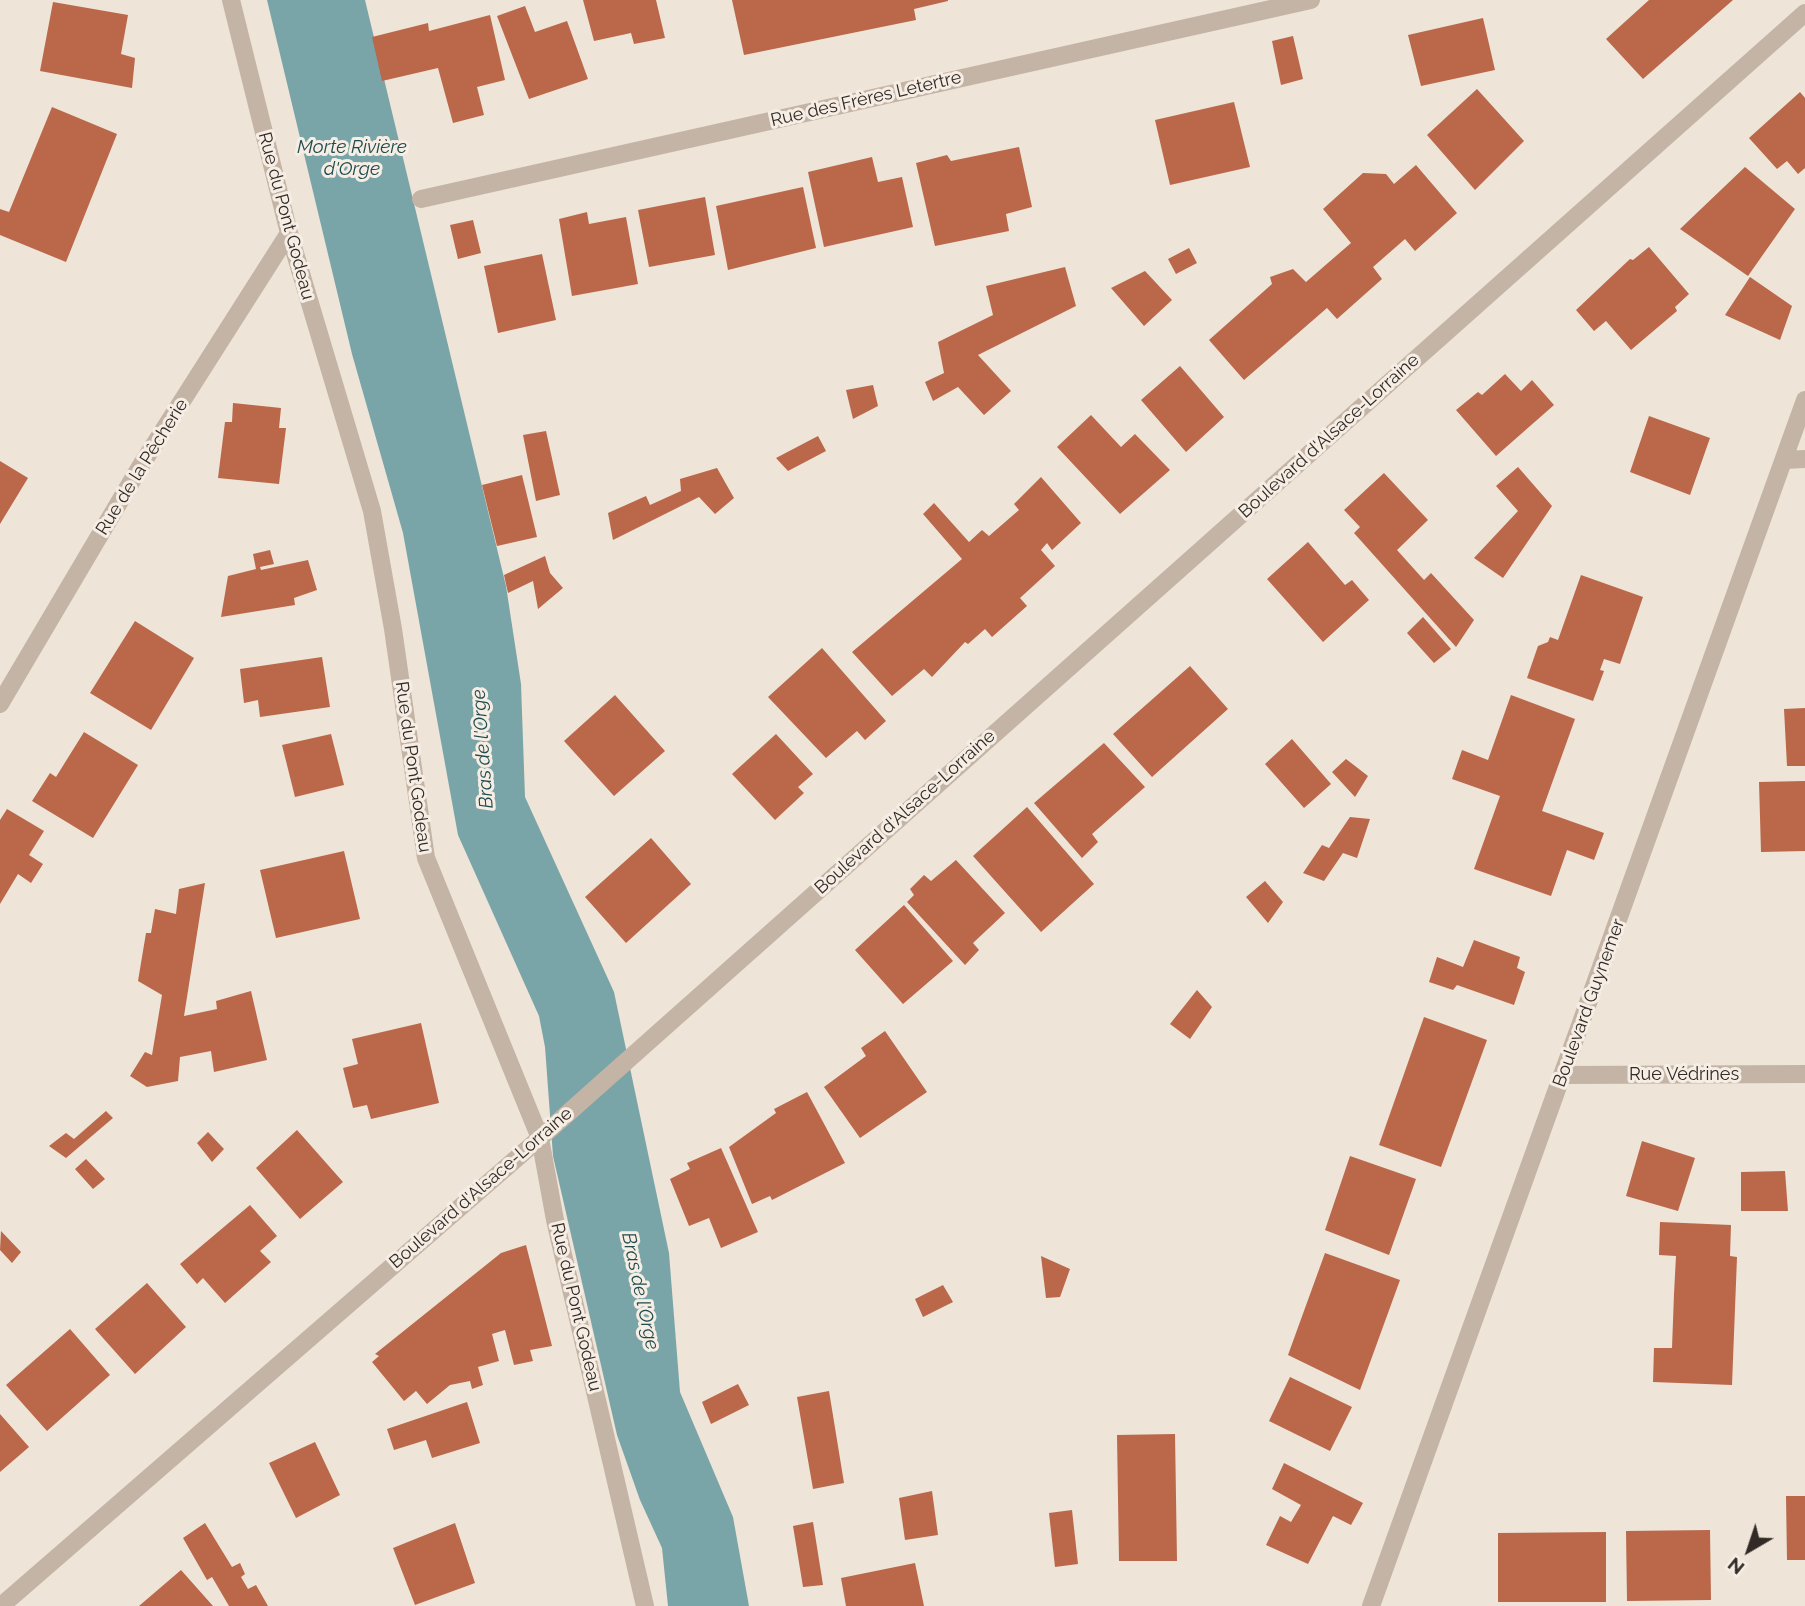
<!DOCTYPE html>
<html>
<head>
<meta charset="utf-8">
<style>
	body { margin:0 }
	#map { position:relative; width:1805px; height:1606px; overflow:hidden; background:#eee4d8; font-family:Raleway,sans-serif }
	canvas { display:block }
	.north { position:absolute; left:1714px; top:1515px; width:70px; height:70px; -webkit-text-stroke:5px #f6eee4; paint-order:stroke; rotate:219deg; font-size:19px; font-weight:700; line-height:28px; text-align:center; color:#312a26 }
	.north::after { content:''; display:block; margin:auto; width:24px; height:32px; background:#312a26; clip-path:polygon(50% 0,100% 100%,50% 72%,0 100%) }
</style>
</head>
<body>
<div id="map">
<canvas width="1805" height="1606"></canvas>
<div class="north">N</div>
</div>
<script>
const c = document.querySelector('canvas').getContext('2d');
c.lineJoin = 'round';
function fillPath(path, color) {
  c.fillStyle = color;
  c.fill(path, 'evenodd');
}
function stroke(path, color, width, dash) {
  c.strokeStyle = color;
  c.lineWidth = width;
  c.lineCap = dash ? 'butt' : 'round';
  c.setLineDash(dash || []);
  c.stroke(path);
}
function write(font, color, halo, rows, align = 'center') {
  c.font = font + ' Raleway,sans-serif';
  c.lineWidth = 6;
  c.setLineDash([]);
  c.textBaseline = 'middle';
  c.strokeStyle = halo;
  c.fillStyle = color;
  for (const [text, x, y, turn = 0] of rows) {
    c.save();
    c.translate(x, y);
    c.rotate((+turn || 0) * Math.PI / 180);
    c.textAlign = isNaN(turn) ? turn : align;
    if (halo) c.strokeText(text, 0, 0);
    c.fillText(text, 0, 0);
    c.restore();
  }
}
const water = new Path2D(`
	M 267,0 L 365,0 L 506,586 L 521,684 L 525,797 L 614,992 L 669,1253 L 680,1392 L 733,1517 L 749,1606 L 668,1606 L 662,1548 L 640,1500 L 617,1435 L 553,1156 L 545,1047 L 539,1016 L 458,835 L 403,533 L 352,354 Z`);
const building = new Path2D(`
	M 583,0 L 656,0 L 665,38 L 634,44 L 631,33 L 594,41 Z
	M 732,0 L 948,0 L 948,1 L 914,9 L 916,20 L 744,55 Z
	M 1649,0 L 1733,0 L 1643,79 L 1606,39 Z
	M 53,2 L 128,15 L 121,54 L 135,58 L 132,88 L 40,71 Z
	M 525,6 L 535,32 L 567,21 L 588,79 L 529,99 L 497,16 Z
	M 490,15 L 505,80 L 477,87 L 484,115 L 453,123 L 438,68 L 382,81 L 372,37 L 428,23 L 429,31 Z
	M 1483,18 L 1495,70 L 1421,86 L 1408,35 Z
	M 1293,36 L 1303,79 L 1281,85 L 1272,41 Z
	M 1477,89 L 1524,141 L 1475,190 L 1427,135 Z
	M 1800,92 L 1805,98 L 1805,168 L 1798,174 L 1787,161 L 1777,169 L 1749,138 Z
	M 1234,102 L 1250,167 L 1170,185 L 1155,120 Z
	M 52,107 L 117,134 L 66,262 L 0,235 L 0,209 L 9,212 Z
	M 1019,147 L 1032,207 L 1006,214 L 1009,231 L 935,246 L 916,163 L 947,155 L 951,161 Z
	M 872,157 L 878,182 L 902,177 L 913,227 L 824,247 L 808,172 Z
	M 1416,165 L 1457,213 L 1415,251 L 1405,239 L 1373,267 L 1382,279 L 1337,319 L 1327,308 L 1244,380 L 1209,340 L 1272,284 L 1270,277 L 1293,269 L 1306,282 L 1351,243 L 1323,209 L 1363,173 L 1386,174 L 1394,184 Z
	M 1745,167 L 1795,209 L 1748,276 L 1680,229 Z
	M 803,187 L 816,248 L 728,270 L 716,206 Z
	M 705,197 L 715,255 L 649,267 L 638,210 Z
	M 587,212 L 589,224 L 626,217 L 638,284 L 572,296 L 559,219 Z
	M 473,220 L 481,253 L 458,259 L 450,225 Z
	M 1649,247 L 1689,294 L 1675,307 L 1677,311 L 1631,350 L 1606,321 L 1594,331 L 1576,310 L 1630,259 L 1633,260 Z
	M 1189,248 L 1197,263 L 1176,274 L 1168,259 Z
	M 542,254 L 556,320 L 498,333 L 484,266 Z
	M 1065,267 L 1076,306 L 978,355 L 1011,391 L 984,415 L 958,387 L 933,401 L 925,382 L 944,373 L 938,342 L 993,315 L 986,286 Z
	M 1145,271 L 1172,300 L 1144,326 L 1111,288 Z
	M 1750,277 L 1792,306 L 1780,340 L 1725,315 Z
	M 1180,366 L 1224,417 L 1186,452 L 1141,400 Z
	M 1505,374 L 1521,391 L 1532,380 L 1554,405 L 1496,456 L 1456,410 L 1478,392 L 1482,395 Z
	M 873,385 L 878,406 L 853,419 L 846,390 Z
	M 233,403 L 281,408 L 279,428 L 286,428 L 279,484 L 218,478 L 225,422 L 232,422 Z
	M 1091,415 L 1121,447 L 1135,434 L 1170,470 L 1120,514 L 1057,447 Z
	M 1649,416 L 1710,438 L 1690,495 L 1630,472 Z
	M 546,431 L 560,495 L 536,501 L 523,435 Z
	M 818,436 L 826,451 L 788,471 L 776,458 Z
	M 0,461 L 28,478 L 0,524 Z
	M 1518,467 L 1552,506 L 1503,578 L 1474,558 L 1518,511 L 1496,486 Z
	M 717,468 L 734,498 L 715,514 L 699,497 L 613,540 L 608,513 L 646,496 L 650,505 L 681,491 L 680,479 Z
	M 1384,473 L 1428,520 L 1397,550 L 1424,580 L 1431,573 L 1474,620 L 1456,647 L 1354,533 L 1360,527 L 1344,510 Z
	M 522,475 L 537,537 L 497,546 L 482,485 Z
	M 1041,477 L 1081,523 L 1052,550 L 1047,543 L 1041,550 L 1055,566 L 1020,598 L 1027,606 L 992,637 L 985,629 L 968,644 L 965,642 L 932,677 L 924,669 L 892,696 L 852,652 L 962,559 L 923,514 L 934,503 L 969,542 L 982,530 L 989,536 L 1019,510 L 1014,504 Z
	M 1308,542 L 1345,585 L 1352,580 L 1369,600 L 1323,642 L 1267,579 Z
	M 270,550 L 274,564 L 260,567 L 261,570 L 308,560 L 317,590 L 294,598 L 295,605 L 221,617 L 228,576 L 256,569 L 253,554 Z
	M 545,556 L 550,573 L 563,588 L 538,609 L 533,581 L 508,593 L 504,575 Z
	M 1581,575 L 1643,597 L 1620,664 L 1604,659 L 1600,670 L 1604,671 L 1593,701 L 1527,678 L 1538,646 L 1548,642 L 1550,637 L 1558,640 Z
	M 1423,617 L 1451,649 L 1434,663 L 1407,633 Z
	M 135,621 L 194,658 L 151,730 L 90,693 Z
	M 822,648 L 886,721 L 865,740 L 857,731 L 826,758 L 768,697 Z
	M 322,657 L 330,707 L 260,717 L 258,700 L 244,703 L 240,669 Z
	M 1190,666 L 1228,709 L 1152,777 L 1113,734 Z
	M 615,695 L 665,751 L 614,796 L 564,741 Z
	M 1511,695 L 1575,719 L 1542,811 L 1604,833 L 1594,860 L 1567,850 L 1551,896 L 1474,869 L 1500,796 L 1452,779 L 1462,750 L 1488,760 Z
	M 1805,708 L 1805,766 L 1787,766 L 1784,709 Z
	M 84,732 L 138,765 L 93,838 L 32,801 L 50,773 L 56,777 Z
	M 331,734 L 344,785 L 295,797 L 282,745 Z
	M 776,734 L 813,774 L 798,787 L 804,793 L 775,820 L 732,774 Z
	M 1292,739 L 1331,784 L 1304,808 L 1265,764 Z
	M 1104,743 L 1145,787 L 1092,834 L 1098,842 L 1082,858 L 1034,803 Z
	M 1346,759 L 1368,776 L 1355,797 L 1332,772 Z
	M 1805,781 L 1805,851 L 1761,852 L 1759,782 Z
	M 1027,807 L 1094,884 L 1041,932 L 973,856 Z
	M 7,809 L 44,831 L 29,855 L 43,864 L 31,883 L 18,874 L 0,904 L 0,820 Z
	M 1350,817 L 1370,819 L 1357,858 L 1343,853 L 1324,881 L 1303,873 L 1322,845 L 1329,848 Z
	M 651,838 L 691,884 L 626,943 L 585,897 Z
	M 344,851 L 360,919 L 276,938 L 260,870 Z
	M 956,860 L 1005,913 L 973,943 L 979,950 L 965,965 L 907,902 L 914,895 L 910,889 L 924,875 L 931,881 Z
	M 1265,881 L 1283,902 L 1268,923 L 1246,897 Z
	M 205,883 L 184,1016 L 217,1009 L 216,1001 L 251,991 L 267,1060 L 214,1072 L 211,1051 L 180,1057 L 178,1081 L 147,1087 L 130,1076 L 145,1052 L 152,1055 L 162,995 L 138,981 L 146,933 L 151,933 L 155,909 L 176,914 L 179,889 Z
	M 904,905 L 953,961 L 903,1004 L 855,950 Z
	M 1474,940 L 1520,957 L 1517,968 L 1525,972 L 1514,1005 L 1457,985 L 1453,990 L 1429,982 L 1437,957 L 1463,967 Z
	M 1197,990 L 1212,1007 L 1190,1039 L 1170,1024 Z
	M 1424,1017 L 1487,1040 L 1441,1167 L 1379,1145 Z
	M 421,1023 L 439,1103 L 371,1119 L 367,1105 L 353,1108 L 343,1068 L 358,1064 L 352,1039 Z
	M 885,1031 L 927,1092 L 860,1138 L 824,1087 L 866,1056 L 861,1048 Z
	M 807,1092 L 845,1163 L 772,1200 L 770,1196 L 752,1204 L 729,1147 L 776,1113 L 774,1109 Z
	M 106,1111 L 113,1118 L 66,1158 L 49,1146 L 66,1133 L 74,1139 Z
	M 297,1130 L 343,1182 L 300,1219 L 256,1168 Z
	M 208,1132 L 224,1149 L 212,1162 L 197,1143 Z
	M 1642,1141 L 1695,1158 L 1678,1211 L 1626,1196 Z
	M 721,1148 L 758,1232 L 721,1248 L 709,1218 L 689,1226 L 670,1179 L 690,1169 L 687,1163 Z
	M 1350,1156 L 1416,1179 L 1389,1255 L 1325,1230 Z
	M 86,1159 L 105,1179 L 93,1189 L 75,1169 Z
	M 1785,1171 L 1788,1211 L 1741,1211 L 1741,1172 Z
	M 250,1205 L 277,1236 L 260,1251 L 271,1262 L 225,1303 L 203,1278 L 197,1284 L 180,1264 Z
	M 1660,1222 L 1731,1225 L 1730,1256 L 1737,1257 L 1732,1385 L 1653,1382 L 1654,1348 L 1672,1348 L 1674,1294 L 1676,1256 L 1659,1255 Z
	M 1,1231 L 21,1252 L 12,1263 L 0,1250 Z
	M 526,1245 L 552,1346 L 530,1350 L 533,1361 L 514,1365 L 505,1330 L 492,1334 L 499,1361 L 478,1367 L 483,1385 L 472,1389 L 470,1381 L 450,1385 L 427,1404 L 416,1391 L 404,1401 L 372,1362 L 379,1356 L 375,1354 L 501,1253 Z
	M 1325,1253 L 1400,1280 L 1360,1390 L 1288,1355 Z
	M 1041,1256 L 1070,1269 L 1060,1297 L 1046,1298 Z
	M 147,1283 L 186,1327 L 135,1374 L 95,1329 Z
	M 943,1285 L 953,1302 L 923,1317 L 915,1299 Z
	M 70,1329 L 110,1375 L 47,1431 L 6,1385 Z
	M 1290,1377 L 1352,1407 L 1330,1451 L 1269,1421 Z
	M 738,1384 L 749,1405 L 711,1424 L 702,1402 Z
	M 829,1391 L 844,1483 L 813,1489 L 797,1397 Z
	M 467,1402 L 480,1443 L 432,1458 L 426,1440 L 394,1450 L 387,1429 Z
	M 0,1414 L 29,1447 L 0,1472 Z
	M 1175,1434 L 1177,1561 L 1119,1561 L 1117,1435 Z
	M 315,1442 L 340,1495 L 296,1518 L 269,1463 Z
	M 1284,1463 L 1363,1503 L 1351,1525 L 1333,1516 L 1308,1564 L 1266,1545 L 1280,1516 L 1291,1522 L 1301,1505 L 1272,1489 Z
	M 932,1491 L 938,1535 L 905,1540 L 899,1498 Z
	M 1786,1496 L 1805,1496 L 1805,1560 L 1787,1560 Z
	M 1072,1510 L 1078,1564 L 1055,1567 L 1049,1513 Z
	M 813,1522 L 823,1585 L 803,1587 L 793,1526 Z
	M 205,1523 L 232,1567 L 240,1563 L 245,1574 L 241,1577 L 248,1589 L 256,1585 L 268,1606 L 229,1606 L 212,1577 L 207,1580 L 183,1538 Z
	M 455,1523 L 475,1583 L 415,1605 L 393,1548 Z
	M 1710,1530 L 1711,1600 L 1627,1601 L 1626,1531 Z
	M 1606,1532 L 1606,1602 L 1498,1602 L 1498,1533 Z
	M 915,1563 L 924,1606 L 846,1606 L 841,1578 Z
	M 181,1570 L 213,1606 L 139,1606 Z`);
const minor = new Path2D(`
	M 231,0 L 289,233 L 372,511 L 393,629 L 426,858 L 540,1138 L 555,1220 L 645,1606
	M 421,199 L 1311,0
	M 1784,460 L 1805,459
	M 0,704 L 140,467 L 289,233
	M 1564,1075 L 1805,1074
	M 1,1606 L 540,1138 L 1805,13
	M 1371,1606 L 1805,400`);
const streetNames = [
	["Rue des Frères Letertre",866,99,-13],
	["Rue du Pont Godeau",286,216,75],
	["Boulevard d'Alsace-Lorraine",1329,436,-42],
	["Rue de la Pêcherie",142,467,-58],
	["Rue du Pont Godeau",413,767,82],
	["Boulevard d'Alsace-Lorraine",905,812,-42],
	["Boulevard Guynemer",1589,1003,-70],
	["Rue Védrines",1684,1075],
	["Boulevard d'Alsace-Lorraine",481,1188,-41],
	["Rue du Pont Godeau",576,1307,77]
];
const waterNames = [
	["Morte Rivière",352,147],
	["d'Orge",352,169],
	["Bras de l'Orge",483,749,-94],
	["Bras de l'Orge",640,1291,78]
];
fillPath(water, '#7aa5a8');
fillPath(building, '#ba674a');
stroke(minor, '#c4b4a6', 18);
write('18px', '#312a26', '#f6eee4', streetNames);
write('italic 19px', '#204b4e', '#f6eee4', waterNames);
</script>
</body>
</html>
